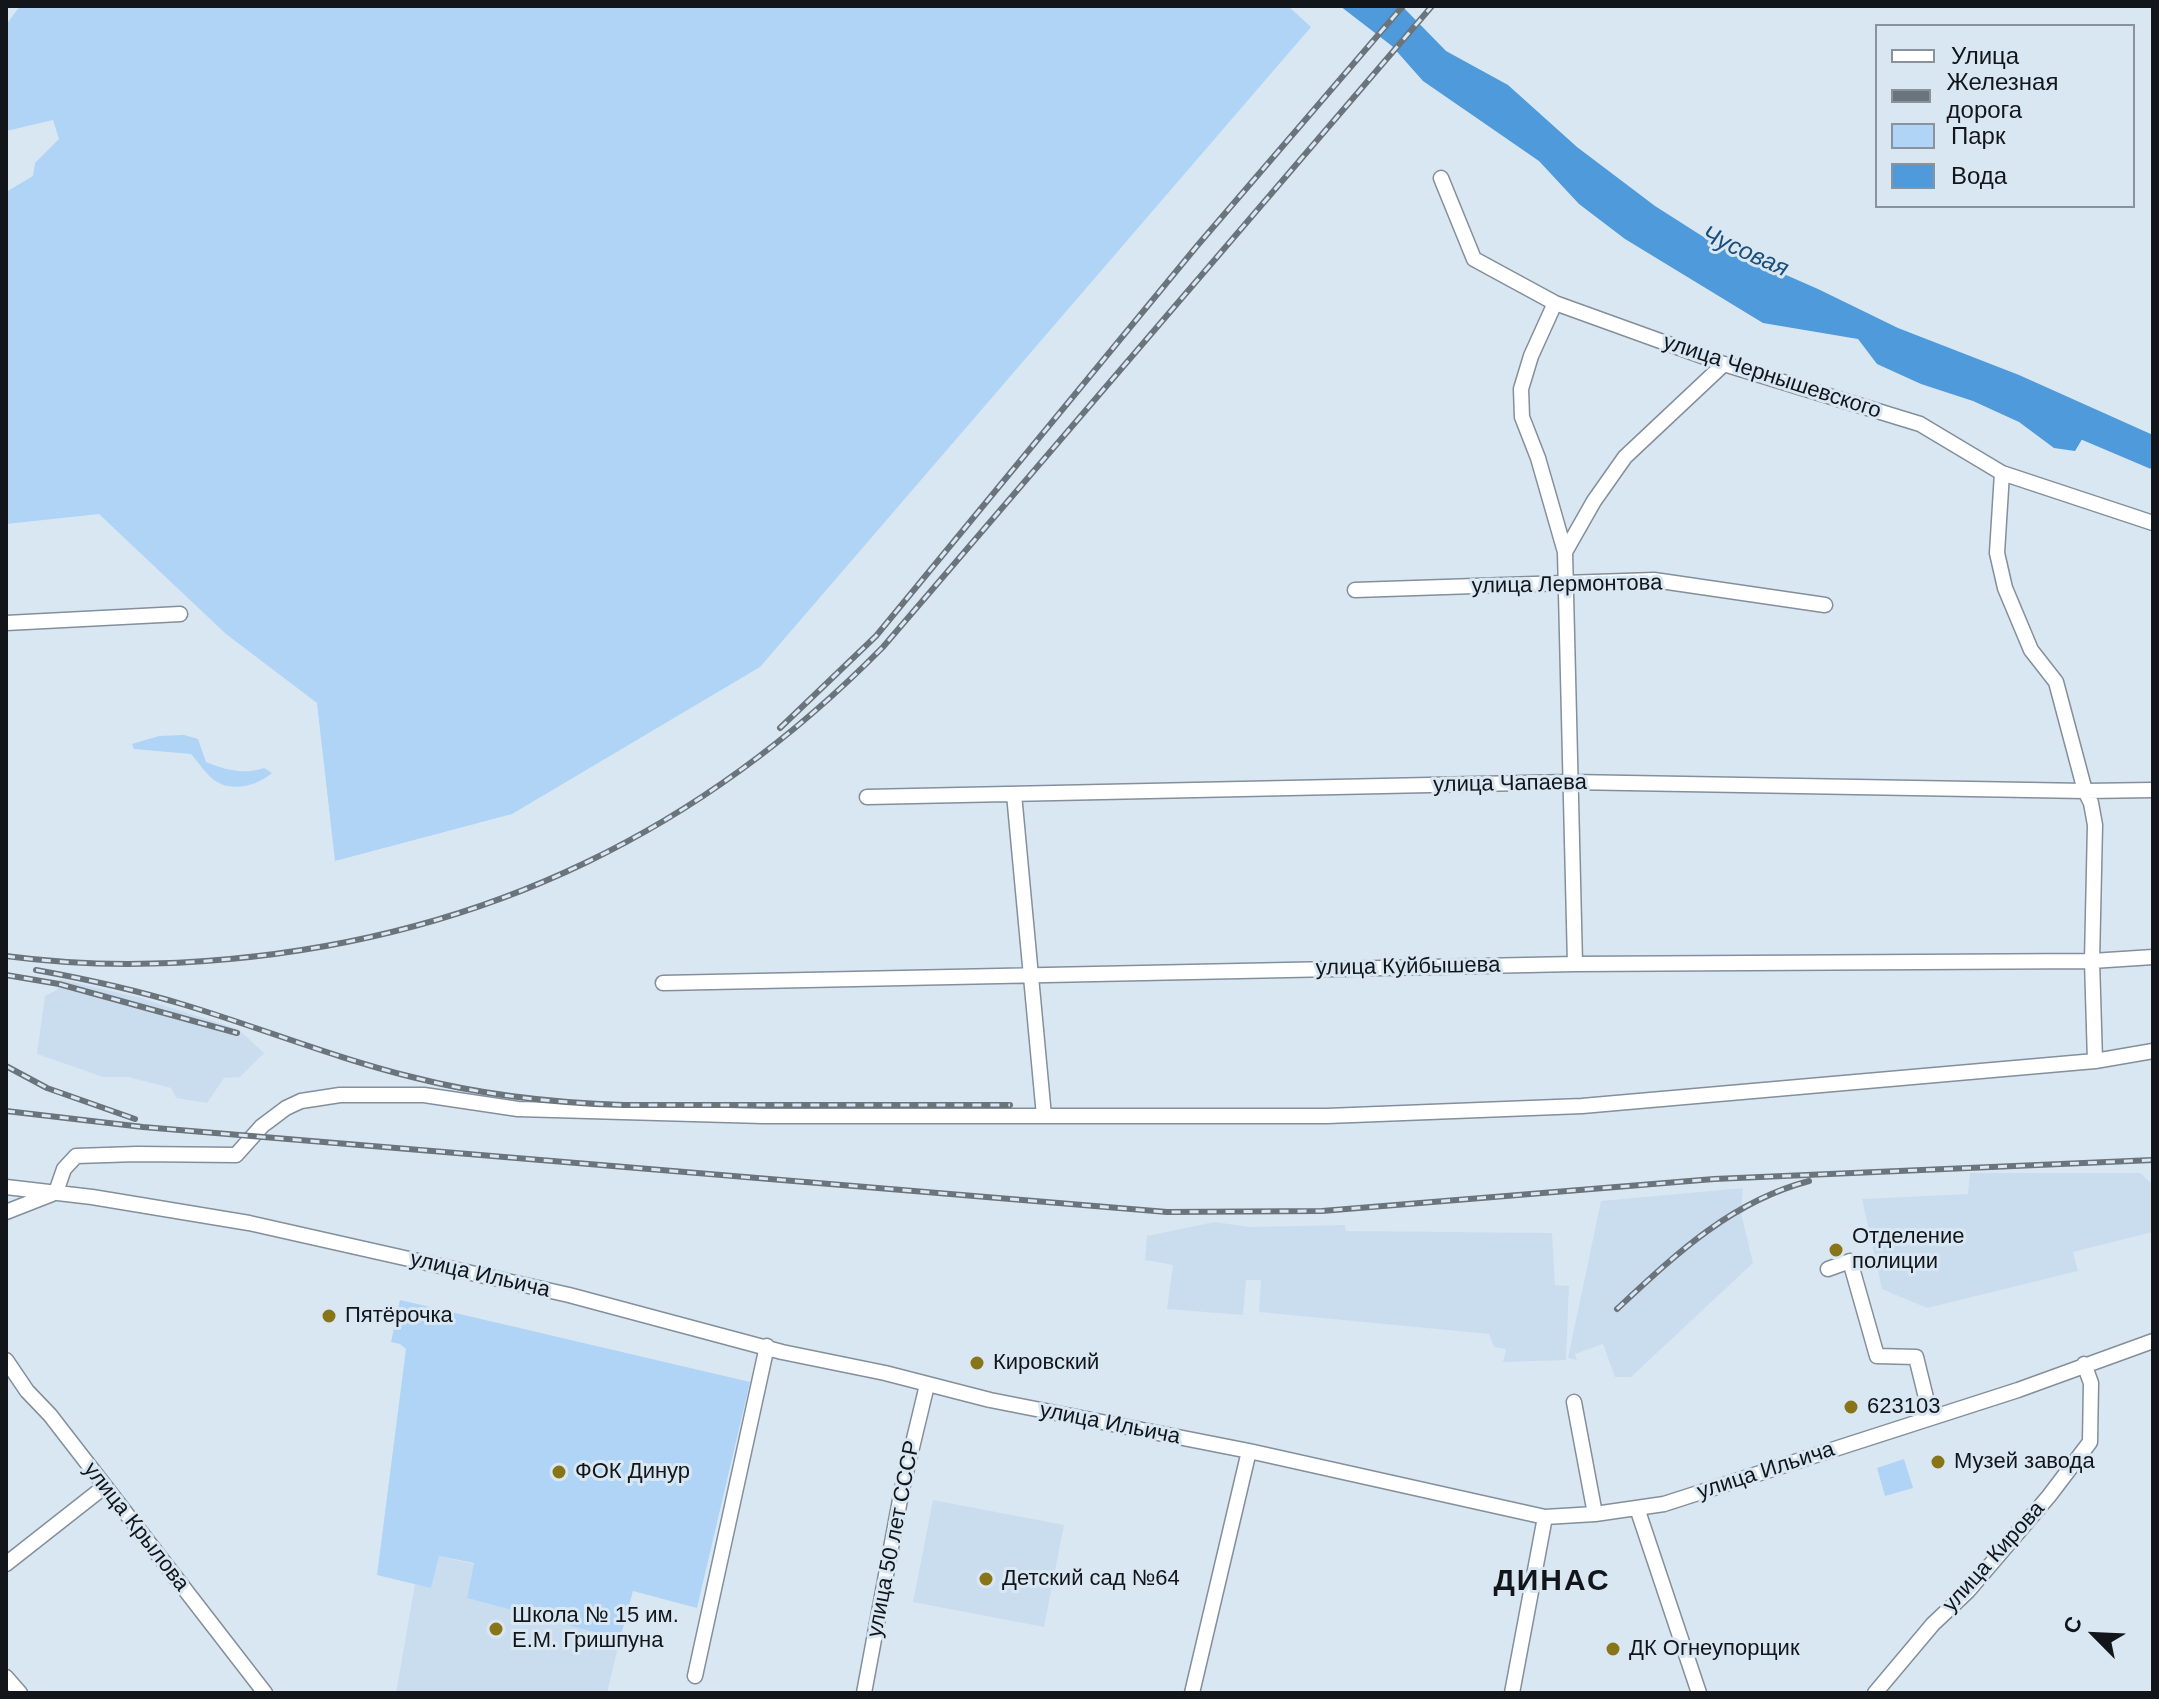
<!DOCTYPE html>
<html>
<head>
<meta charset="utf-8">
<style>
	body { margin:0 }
	#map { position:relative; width:2159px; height:1699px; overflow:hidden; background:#d9e7f3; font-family:Helvetica,sans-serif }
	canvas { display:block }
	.frame { position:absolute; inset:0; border:8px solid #12161b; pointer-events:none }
	.legend { position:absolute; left:1875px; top:24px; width:260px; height:184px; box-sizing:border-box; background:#d9e7f3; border:2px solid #89939d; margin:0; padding:10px 14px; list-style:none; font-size:24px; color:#12161b }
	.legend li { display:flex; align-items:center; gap:16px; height:40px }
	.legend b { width:40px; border:2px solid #89939d }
	.north { position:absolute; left:2055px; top:1595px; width:80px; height:80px; -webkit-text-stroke:6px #d9e7f3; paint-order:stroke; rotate:294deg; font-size:22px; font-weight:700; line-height:32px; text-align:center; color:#12161b }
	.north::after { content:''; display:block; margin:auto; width:28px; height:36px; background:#12161b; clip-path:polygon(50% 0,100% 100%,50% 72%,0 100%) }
</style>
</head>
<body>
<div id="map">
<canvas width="2159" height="1699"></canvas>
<div class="frame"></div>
<ul class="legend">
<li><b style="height:10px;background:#fff"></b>Улица</li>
<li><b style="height:10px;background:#6b737b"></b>Железная дорога</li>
<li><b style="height:22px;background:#afd4f6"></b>Парк</li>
<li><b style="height:22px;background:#4f9ada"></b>Вода</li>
</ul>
<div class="north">С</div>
</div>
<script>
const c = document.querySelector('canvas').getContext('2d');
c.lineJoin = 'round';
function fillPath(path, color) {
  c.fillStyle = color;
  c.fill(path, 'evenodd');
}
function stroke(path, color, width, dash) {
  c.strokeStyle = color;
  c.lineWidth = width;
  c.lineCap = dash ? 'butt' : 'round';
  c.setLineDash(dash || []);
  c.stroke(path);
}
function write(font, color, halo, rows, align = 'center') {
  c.font = font + ' Helvetica,sans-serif';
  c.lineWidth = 6;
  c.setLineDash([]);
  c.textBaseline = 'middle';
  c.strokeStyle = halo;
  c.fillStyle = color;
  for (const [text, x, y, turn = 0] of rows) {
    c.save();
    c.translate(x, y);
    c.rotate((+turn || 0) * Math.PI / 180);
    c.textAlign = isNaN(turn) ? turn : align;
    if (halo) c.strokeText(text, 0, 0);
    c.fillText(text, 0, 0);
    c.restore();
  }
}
const built = new Path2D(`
	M 60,979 L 141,998 L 238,1029 L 264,1053 L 240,1077 L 224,1078 L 207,1103 L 176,1098 L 171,1088 L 128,1077 L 103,1077 L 37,1054 L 45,996 L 57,990 Z
	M 1970,1173 L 2140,1173 L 2150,1182 L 2153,1181 L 2153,1232 L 2073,1252 L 2078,1271 L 1927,1308 L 1882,1289 L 1862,1199 L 1968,1194 Z
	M 1743,1188 L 1741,1213 L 1753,1263 L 1631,1377 L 1615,1377 L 1603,1344 L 1575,1354 L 1577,1360 L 1568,1358 L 1601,1201 Z
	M 1214,1222 L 1250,1227 L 1345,1225 L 1346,1231 L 1552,1233 L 1555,1285 L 1569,1286 L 1566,1360 L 1503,1362 L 1506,1349 L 1494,1347 L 1489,1334 L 1259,1312 L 1261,1280 L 1246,1280 L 1243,1315 L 1167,1309 L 1173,1265 L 1145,1260 L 1147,1236 Z
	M 933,1500 L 1064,1525 L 1044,1627 L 913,1602 Z
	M 438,1556 L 474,1564 L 467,1598 L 620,1639 L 607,1693 L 396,1693 L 415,1584 L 431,1587 Z`);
const green = new Path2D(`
	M 20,6 L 1288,6 L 1311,27 L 760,667 L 512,814 L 335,861 L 317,703 L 226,634 L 99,514 L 6,524 L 6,192 L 33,176 L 35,163 L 59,139 L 53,120 L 6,131 L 6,25 Z
	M 184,735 L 198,739 L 206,762 C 226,770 244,775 264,768 L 272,773 C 258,785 235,792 217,782 C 208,777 198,762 191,754 L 134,749 L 132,744 L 159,736 Z
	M 400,1300 L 750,1382 L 697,1608 L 633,1591 L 620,1639 L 467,1598 L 474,1563 L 439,1556 L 431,1588 L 377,1575 L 406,1349 L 400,1344 L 391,1342 Z
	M 1904,1459 L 1913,1488 L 1885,1496 L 1877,1468 Z`);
const water = new Path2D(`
	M 1340,6 L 1402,6 L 1446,51 L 1508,85 L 1577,147 L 1655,206 L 1713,243 L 1818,289 L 1898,328 L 2019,375 L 2153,435 L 2153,459 L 2087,431 L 2075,451 L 2054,448 L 2019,422 L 1973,401 L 1921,384 L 1877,364 L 1858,339 L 1763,323 L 1625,239 L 1579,204 L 1539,161 L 1423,81 L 1392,46 Z`);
const river = new Path2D(`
	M 2061,420 L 2153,459`);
const minor = new Path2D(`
	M 1441,178 L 1474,259 L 1555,303 L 1724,364 L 1920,424 L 2002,473 L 2153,523
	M 1555,303 L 1531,356 L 1521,389 L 1522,417 L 1538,458 L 1565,552
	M 2002,473 L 1997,553 L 2005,588 L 2031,650 L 2056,682 L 2085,791 L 2091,803 L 2095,825 L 2092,961 L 2095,1061
	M 1355,590 L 1654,580 L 1825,605
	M 6,623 L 180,614
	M 1014,794 L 1044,1116
	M 867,797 L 1570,782 L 2085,791 L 2153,790
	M 1575,964 L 1565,552 L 1594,501 L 1625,457 L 1724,364
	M 663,983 L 1575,964 L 2092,961 L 2153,957
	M 6,1187 L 92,1197 L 249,1223 L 569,1295 L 782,1352 L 885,1373 L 990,1400 L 1249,1451 L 1545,1517 L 1595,1514 L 1664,1504 L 2018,1390 L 2153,1341
	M 56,1192 L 64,1169 L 76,1156 L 137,1154 L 236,1155 L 262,1126 L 286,1108 L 301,1101 L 340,1095 L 424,1095 L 518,1109 L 763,1116 L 1327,1116 L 1582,1106 L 2095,1061 L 2153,1051
	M 6,1212 L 52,1194
	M 1828,1269 L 1850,1261 L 1877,1356 L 1916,1357 L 1931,1418
	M 6,1360 L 27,1391 L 50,1415 L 265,1693
	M 1574,1402 L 1595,1514
	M 1637,1508 L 1699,1693
	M 6,1564 L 104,1487
	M 695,1676 L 767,1346
	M 6,1677 L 20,1693
	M 864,1693 L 902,1489 L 927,1385
	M 1192,1693 L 1249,1451
	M 1512,1693 L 1545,1517
	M 1875,1693 L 1933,1624 L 1968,1591 L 2049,1496 L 2090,1442 L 2091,1383 L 2084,1364`);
const rail = new Path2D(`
	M 780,728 L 876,636 L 1197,246 L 1403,6
	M 6,956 C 80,966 155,966 230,959 C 487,935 702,831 883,647 L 1432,6
	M 36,970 C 86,979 136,990 185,1005 C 261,1028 335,1058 412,1077 C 482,1095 553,1103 624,1105 L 1010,1105
	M 6,975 L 59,984 L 237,1033
	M 6,1066 L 47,1088 L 135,1119
	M 6,1111 L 143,1127 L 1167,1212 L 1322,1211 L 1714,1179 L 2153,1160
	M 1617,1309 C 1675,1255 1730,1202 1809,1181`);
const markers = [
	[1836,1250,8,"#887518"],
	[329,1316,8,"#887518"],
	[977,1363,8,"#887518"],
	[1851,1407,8,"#887518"],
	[1938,1462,8,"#887518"],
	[559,1472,8,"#887518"],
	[986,1579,8,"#887518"],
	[496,1629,8,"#887518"],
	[1613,1649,8,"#887518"]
];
const streetNames = [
	["улица Чернышевского",1772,377,18],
	["улица Лермонтова",1567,585,-1],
	["улица Чапаева",1510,784,-1],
	["улица Куйбышева",1408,967,-1],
	["улица Ильича",480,1275,13],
	["улица Ильича",1110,1424,11],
	["улица Ильича",1766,1471,-18],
	["улица Крылова",136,1527,52],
	["улица 50 лет СССР",894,1539,-79],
	["улица Кирова",1994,1557,-48]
];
const poiNames = [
	["Отделение",1852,1237],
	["полиции",1852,1262],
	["Пятёрочка",345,1316],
	["Кировский",993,1363],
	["623103",1867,1407],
	["Музей завода",1954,1462],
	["ФОК Динур",575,1472],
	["Детский сад №64",1002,1579],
	["Школа № 15 им.",512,1616],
	["Е.М. Гришпуна",512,1641],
	["ДК Огнеупорщик",1629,1649]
];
const waterNames = [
	["Чусовая",1745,252,24]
];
const districtNames = [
	["ДИНАС",1552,1582]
];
fillPath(built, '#caddef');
fillPath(green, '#afd4f6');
fillPath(water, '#4f9ada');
stroke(river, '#4f9ada', 20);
stroke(minor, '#838f9b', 17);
stroke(minor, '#fff', 14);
stroke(rail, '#6b737b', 6);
stroke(rail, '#d9e7f3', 3, [9]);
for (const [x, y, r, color] of markers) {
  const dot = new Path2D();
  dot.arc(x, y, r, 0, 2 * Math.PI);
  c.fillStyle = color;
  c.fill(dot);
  stroke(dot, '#d9e7f3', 3);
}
write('22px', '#12161b', '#d9e7f3', streetNames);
write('22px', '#12161b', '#d9e7f3', poiNames, 'left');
write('italic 24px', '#194f79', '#d9e7f3', waterNames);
c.letterSpacing = '2px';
write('bold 30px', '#12161b', '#d9e7f3', districtNames);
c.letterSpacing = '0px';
</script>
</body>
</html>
